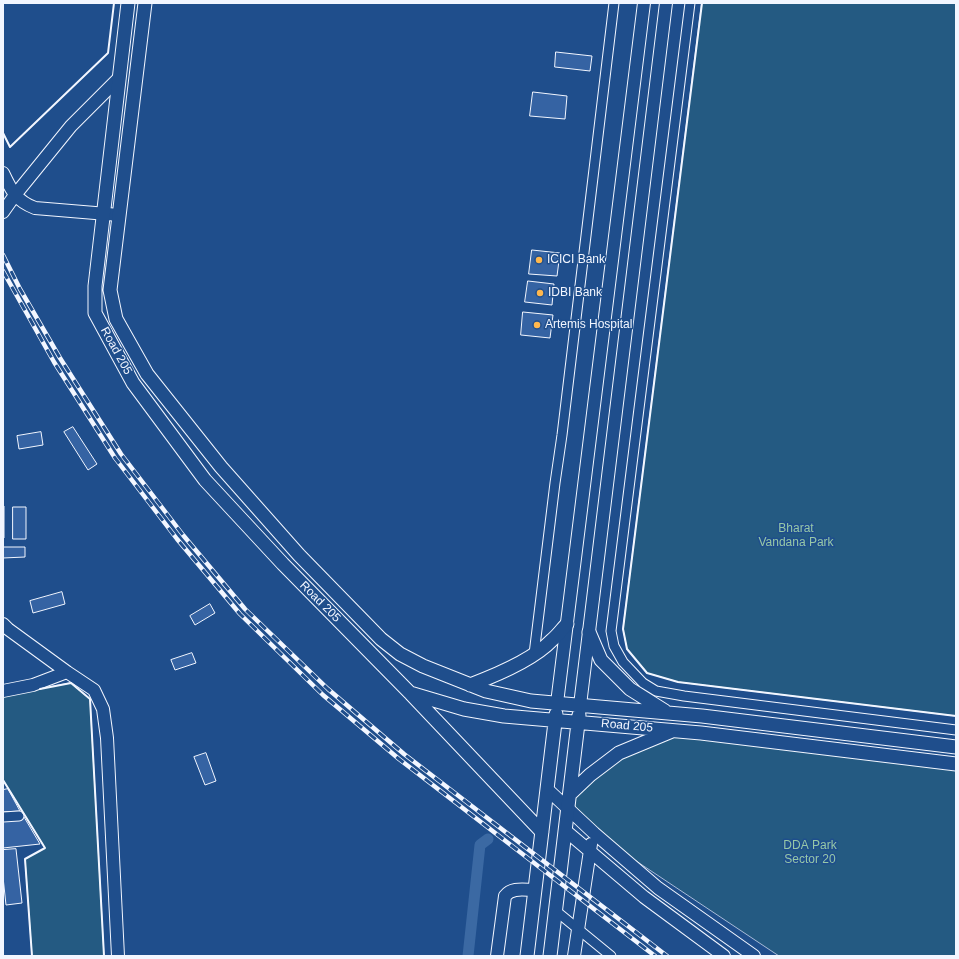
<!DOCTYPE html>
<html>
<head>
<meta charset="utf-8">
<style>
	body { margin:0 }
	#map { position:relative; width:959px; height:959px; overflow:hidden; background:#1f4e8c; font-family:Helvetica,sans-serif }
	canvas { display:block }
	.frame { position:absolute; inset:0; border:4px solid #f2f6ff; pointer-events:none }
</style>
</head>
<body>
<div id="map">
<canvas width="959" height="959"></canvas>
<div class="frame"></div>
</div>
<script>
const c = document.querySelector('canvas').getContext('2d');
c.lineJoin = 'round';
function fillPath(path, color) {
  c.fillStyle = color;
  c.fill(path, 'evenodd');
}
function stroke(path, color, width, dash) {
  c.strokeStyle = color;
  c.lineWidth = width;
  c.lineCap = dash ? 'butt' : 'round';
  c.setLineDash(dash || []);
  c.stroke(path);
}
function write(font, color, halo, rows, align = 'center') {
  c.font = font + ' Helvetica,sans-serif';
  c.lineWidth = 3;
  c.setLineDash([]);
  c.textBaseline = 'middle';
  c.strokeStyle = halo;
  c.fillStyle = color;
  for (const [text, x, y, turn = 0] of rows) {
    c.save();
    c.translate(x, y);
    c.rotate((+turn || 0) * Math.PI / 180);
    c.textAlign = isNaN(turn) ? turn : align;
    if (halo) c.strokeText(text, 0, 0);
    c.fillText(text, 0, 0);
    c.restore();
  }
}
const green = new Path2D(`
	M 702,3 L 956,3 L 956,716 L 678,682 L 647,673 L 627,649 L 623,629 Z
	M 71,683 L 90,699 L 104,956 L 32,956 L 25,859 L 45,848 L 3,780 L 3,696 Z
	M 674,730 L 956,770 L 956,956 L 779,956 L 594,833 L 568,807 L 590,775 Z`);
const canal = new Path2D(`
	M 468,956 L 480,845 L 488,839`);
const building = new Path2D(`
	M 556,52 L 592,56 L 590,71 L 555,67 Z
	M 533,92 L 567,96 L 565,119 L 530,116 Z
	M 532,250 L 560,253 L 557,276 L 529,274 Z
	M 528,281 L 554,284 L 552,305 L 525,302 Z
	M 523,312 L 553,315 L 550,338 L 521,335 Z
	M 73,427 L 97,464 L 88,470 L 64,432 Z
	M 41,432 L 43,445 L 19,449 L 17,436 Z
	M 3,506 L 4,506 L 4,538 L 3,538 Z
	M 13,507 L 26,507 L 26,539 L 13,539 Z
	M 3,547 L 25,547 L 25,557 L 3,558 Z
	M 62,592 L 65,604 L 33,613 L 30,601 Z
	M 210,604 L 215,613 L 195,625 L 190,616 Z
	M 192,653 L 196,663 L 175,670 L 171,660 Z
	M 206,753 L 216,781 L 205,785 L 194,757 Z
	M 8,789 L 20,811 L 3,812 L 3,790 Z
	M 24,817 L 40,844 L 3,848 L 3,819 Z
	M 16,849 L 22,903 L 6,905 L 3,877 L 3,850 Z`);
const minor = new Path2D(`
	M 690,3 L 611,631 L 614,646 L 623,662 L 643,683 L 656,691 L 684,696 L 956,730
	M 534,654 L 555,483 L 562,435 L 614,3
	M 3,817 L 19,816
	M 556,911 L 611,956`);
const tertiary = new Path2D(`
	M 3,173 C 11,190 16,201 35,208 L 119,215
	M 3,212 L 15,195 L 71,126 L 118,79
	M 3,624 L 8,629 L 67,672 L 94,690 L 103,709 L 107,738 L 118,956
	M 3,691 L 33,685 L 67,672
	M 557,703 L 644,3
	M 580,705 L 666,3
	M 547,789 L 594,833 L 658,888 L 754,956
	M 566,831 L 644,897 L 724,956
	M 497,956 L 505,896 C 512,887 524,890 535,890
	M 574,956 L 591,844`);
const secondary = new Path2D(`
	M 128,3 L 95,286 L 95,313 L 133,383 L 205,480 L 283,564 L 410,693 L 464,709 L 504,716 L 701,733 L 956,764
	M 145,3 L 110,290 L 116,319 L 147,374 L 221,467 L 299,555 L 381,639 L 400,654 L 423,666 L 486,691 L 531,701 L 702,716 L 956,747
	M 589,632 L 601,660 L 630,689 L 665,711
	M 470,685 C 494,676 534,659 552,640 C 558,635 562,629 567,624
	M 411,694 L 542,832
	M 570,794 L 590,775 L 619,753 L 672,731
	M 527,956 L 556,714
	M 550,956 L 579,715`);
const rail = new Path2D(`
	M 3,255 L 20,289 L 60,358 L 121,454 L 183,535 L 245,609 L 328,689 L 404,754 L 667,956
	M 3,271 L 54,362 L 115,458 L 177,539 L 240,614 L 323,695 L 399,759 L 655,956`);
const wall = new Path2D(`
	M 702,3 L 623,629 L 627,649 L 647,673 L 678,682 L 956,716
	M 3,133 L 10,147 L 108,53 L 114,3
	M 40,689 L 71,683 L 90,699 L 104,956
	M 3,780 L 45,848 L 25,859 L 32,956`);
const markers = [
	[539,260,4,"#ffb74d"],
	[540,293,4,"#ffb74d"],
	[537,325,4,"#ffb74d"]
];
const poiNames = [
	["ICICI Bank",547,260],
	["IDBI Bank",548,293],
	["Artemis Hospital",545,325]
];
const streetNames = [
	["Road 205",116,351,61],
	["Road 205",320,602,45],
	["Road 205",627,726,5]
];
const parkNames = [
	["Bharat",796,529],
	["Vandana Park",796,543],
	["DDA Park",810,846],
	["Sector 20",810,860]
];
fillPath(green, '#245a82');
stroke(green, '#a8bbd7', 1);
stroke(canal, '#3b69a3', 11);
fillPath(building, '#3563a3');
stroke(building, '#f2f6ff', 1);
stroke(minor, '#f2f6ff', 11);
stroke(tertiary, '#f2f6ff', 14);
stroke(secondary, '#f2f6ff', 15);
stroke(minor, '#1f4e8c', 9);
stroke(tertiary, '#1f4e8c', 12);
stroke(secondary, '#1f4e8c', 13);
stroke(rail, '#f2f6ff', 4.5);
stroke(rail, '#1f4e8c', 3, [9]);
stroke(wall, '#f2f6ff', 2);
for (const [x, y, r, color] of markers) {
  const dot = new Path2D();
  dot.arc(x, y, r, 0, 2 * Math.PI);
  c.fillStyle = color;
  c.fill(dot);
  stroke(dot, '#1f4e8c', 1.5);
}
write('12px', '#f2f6ff', '#1f4e8c', poiNames, 'left');
write('12px', '#f2f6ff', '#1f4e8c', streetNames);
write('12px', '#97c8a6', '#1f4e8c', parkNames);
</script>
</body>
</html>
